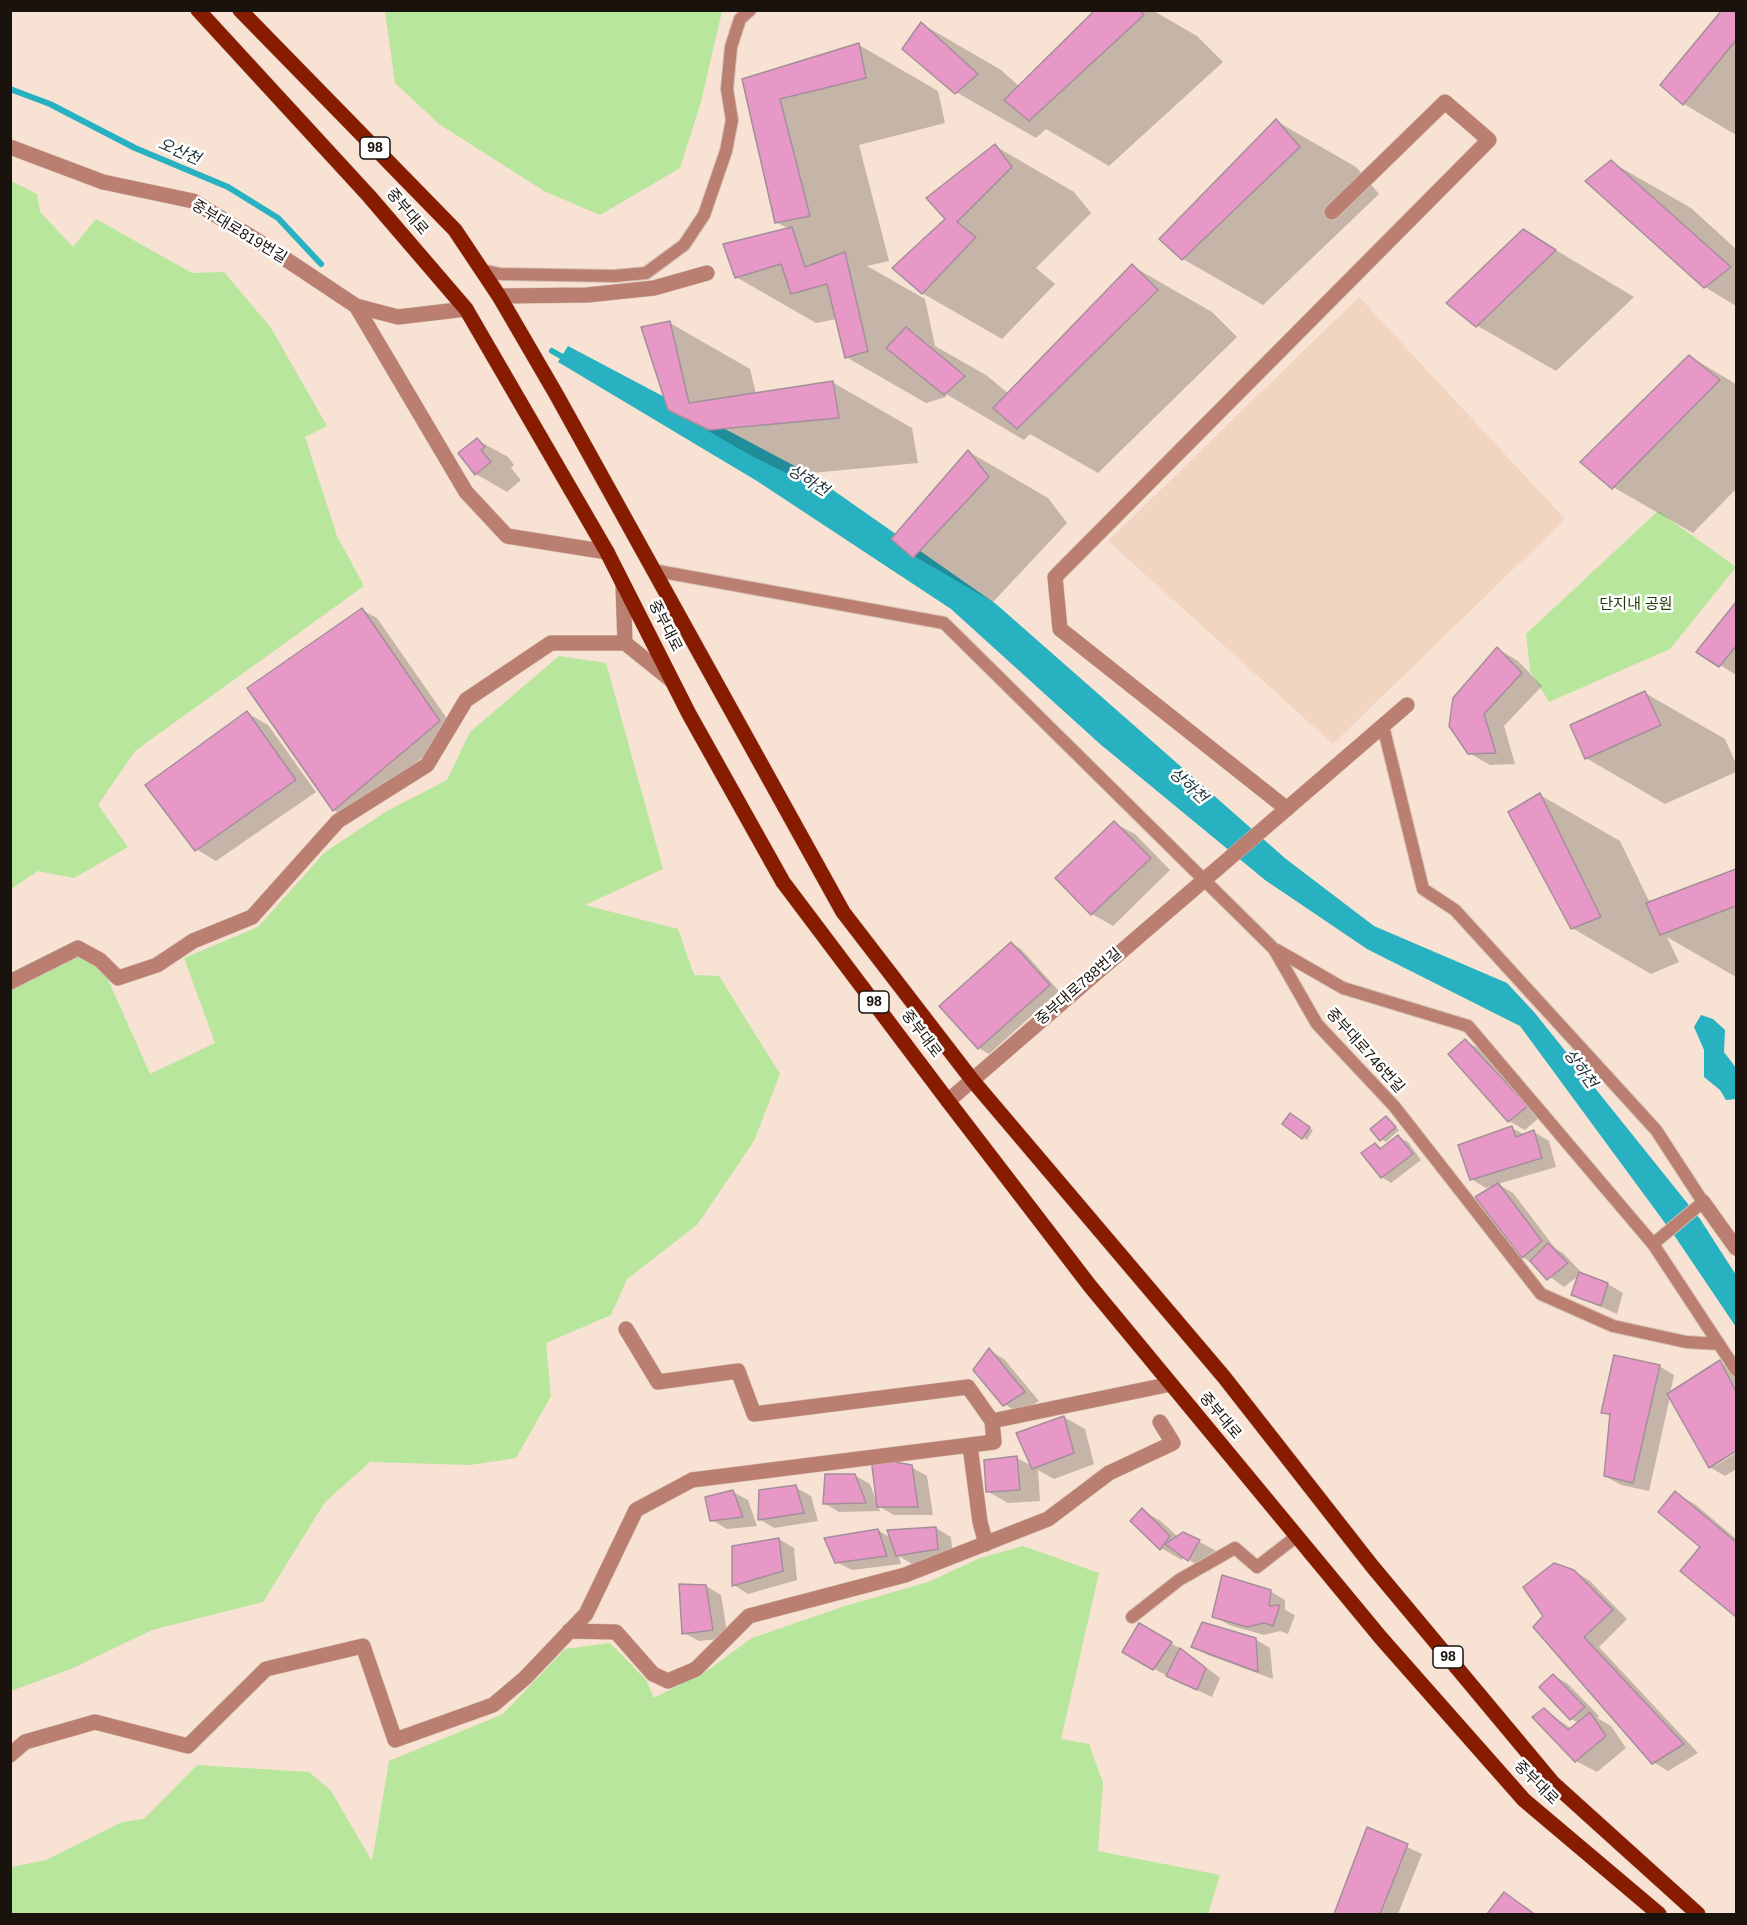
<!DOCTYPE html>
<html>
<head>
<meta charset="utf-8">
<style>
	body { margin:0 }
	#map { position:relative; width:1747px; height:1925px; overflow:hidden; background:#f7e2d3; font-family:Helvetica,sans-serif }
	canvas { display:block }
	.frame { position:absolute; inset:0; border:12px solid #19120d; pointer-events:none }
</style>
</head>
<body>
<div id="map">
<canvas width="1747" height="1925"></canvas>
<div class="frame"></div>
</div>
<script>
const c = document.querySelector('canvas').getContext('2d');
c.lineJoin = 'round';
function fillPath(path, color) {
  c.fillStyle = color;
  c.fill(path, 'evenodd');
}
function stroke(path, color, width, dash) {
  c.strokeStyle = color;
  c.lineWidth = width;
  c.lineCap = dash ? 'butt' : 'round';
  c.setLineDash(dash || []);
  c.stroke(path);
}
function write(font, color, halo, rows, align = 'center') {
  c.font = font + ' Helvetica,"Noto Sans KR",sans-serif';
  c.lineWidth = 5;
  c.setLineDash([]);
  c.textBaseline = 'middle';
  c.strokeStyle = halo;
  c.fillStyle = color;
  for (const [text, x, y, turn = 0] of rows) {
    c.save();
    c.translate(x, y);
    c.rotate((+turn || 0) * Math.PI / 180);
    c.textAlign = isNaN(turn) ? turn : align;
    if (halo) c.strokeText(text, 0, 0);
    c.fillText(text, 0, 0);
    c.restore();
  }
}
const built = new Path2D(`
	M 1359,297 L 1565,519 L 1333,744 L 1108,541 Z`);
const green = new Path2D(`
	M 385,11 L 385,10 L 722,11 L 701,102 L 680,168 L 600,215 L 544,191 L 439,124 L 395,83 Z
	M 11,181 L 37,194 L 40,212 L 73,247 L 96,219 L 192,273 L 224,272 L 271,328 L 327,426 L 305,437 L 337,536 L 364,586 L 135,751 L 98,805 L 128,847 L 74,878 L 38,871 L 11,889 Z
	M 1658,511 L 1736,567 L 1670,649 L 1549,702 L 1530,671 L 1526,634 Z
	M 559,656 L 606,663 L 663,869 L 585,905 L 678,929 L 694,975 L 719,976 L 780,1074 L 754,1141 L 697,1225 L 627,1279 L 611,1315 L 546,1343 L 551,1396 L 516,1458 L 470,1465 L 370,1462 L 325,1502 L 263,1602 L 152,1630 L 73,1668 L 11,1691 L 11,985 L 84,949 L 106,975 L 150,1074 L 215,1043 L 184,958 L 258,927 L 325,852 L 387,811 L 447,780 L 470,732 Z
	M 1023,1546 L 1099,1573 L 1061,1739 L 1089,1744 L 1103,1783 L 1098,1851 L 1220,1875 L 1208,1914 L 11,1914 L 11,1867 L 46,1860 L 122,1822 L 144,1819 L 197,1765 L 309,1772 L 331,1791 L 372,1861 L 389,1761 L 503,1714 L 565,1649 L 610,1643 L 646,1680 L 654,1698 L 708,1670 L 752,1638 L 845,1606 L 928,1582 L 980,1558 Z`);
const water = new Path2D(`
	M 568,346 L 810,474 L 996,604 L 1286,859 L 1374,926 L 1507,983 L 1534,1012 L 1700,1219 L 1736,1275 L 1736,1327 L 1676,1238 L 1520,1026 L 1367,949 L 1265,880 L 1100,744 L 951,609 L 757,481 L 558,362 Z
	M 1701,1015 L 1713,1019 L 1725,1030 L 1724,1052 L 1736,1068 L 1736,1099 L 1726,1100 L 1720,1090 L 1704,1077 L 1704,1050 L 1694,1027 Z`);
const shadow = new Path2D(`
	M 1097,10 L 1152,10 L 1197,36 L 1223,62 L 1109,166 L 1046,129 L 1036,138 L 956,92 L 922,24 L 1001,70 L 1020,87 Z
	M 1724,10 L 1736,10 L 1736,135 L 1684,104 Z
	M 859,45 L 938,91 L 945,123 L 859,145 L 889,261 L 867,266 L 925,299 L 935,346 L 986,375 L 1009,394 L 1132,266 L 1212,312 L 1237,337 L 1098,473 L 1030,434 L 1024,440 L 946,394 L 946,397 L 926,403 L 846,357 L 837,319 L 816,323 L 736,277 L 789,229 L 776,222 L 744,80 Z
	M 1276,121 L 1356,167 L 1379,194 L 1263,305 L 1183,259 L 1161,239 Z
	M 995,146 L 1074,192 L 1091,213 L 1036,268 L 1055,284 L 1002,339 L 922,293 L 947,219 Z
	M 1611,162 L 1691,208 L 1736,249 L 1736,306 L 1705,287 Z
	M 1524,231 L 1634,297 L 1556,371 L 1476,325 Z
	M 670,323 L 750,369 L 756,394 L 832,382 L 912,428 L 918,463 L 790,475 L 750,455 L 670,409 Z
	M 1689,356 L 1736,384 L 1736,489 L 1693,533 L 1613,487 Z
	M 477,440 L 508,457 L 514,465 L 511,468 L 521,480 L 507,492 L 476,474 L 460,454 Z
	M 969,452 L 1048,498 L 1067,523 L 993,602 L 914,556 Z
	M 1736,604 L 1736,675 L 1698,651 Z
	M 362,610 L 377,618 L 455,730 L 349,819 L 334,810 Z
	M 1498,649 L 1518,661 L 1542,686 L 1504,726 L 1515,764 L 1490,765 L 1469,753 Z
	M 1645,693 L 1725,739 L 1736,764 L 1736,772 L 1665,804 L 1586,758 Z
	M 247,713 L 268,725 L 316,792 L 216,861 L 196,849 Z
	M 1540,795 L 1620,841 L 1650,903 L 1736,871 L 1736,977 L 1667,937 L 1679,962 L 1651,974 L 1572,928 Z
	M 1114,823 L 1135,834 L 1170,870 L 1113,926 L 1092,914 L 1057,878 Z
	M 1011,943 L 1021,949 L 1059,991 L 989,1054 L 979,1048 L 941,1006 Z
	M 1466,1041 L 1481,1050 L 1542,1115 L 1525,1130 L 1509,1121 L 1450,1054 Z
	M 1294,1118 L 1313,1130 L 1307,1140 L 1303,1137 Z
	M 1386,1118 L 1399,1130 L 1386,1142 L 1381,1139 Z
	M 1512,1128 L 1525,1135 L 1534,1132 L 1549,1141 L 1556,1167 L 1498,1184 L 1513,1193 L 1555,1248 L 1564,1254 L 1582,1273 L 1564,1287 L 1523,1257 L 1495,1185 L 1486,1188 L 1471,1179 Z
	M 1398,1137 L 1408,1142 L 1421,1160 L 1391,1183 L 1382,1177 L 1376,1144 L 1383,1149 Z
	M 1608,1284 L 1623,1293 L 1617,1314 L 1573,1294 Z
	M 989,1350 L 1004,1359 L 1039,1401 L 1019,1413 L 1004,1404 Z
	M 1720,1362 L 1736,1373 L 1736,1450 L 1715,1463 L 1715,1466 L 1736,1453 L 1736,1469 L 1725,1476 L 1710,1467 L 1670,1397 L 1649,1491 L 1621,1485 L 1605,1476 L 1611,1417 L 1603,1412 L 1659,1366 L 1674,1375 L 1670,1394 Z
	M 1064,1417 L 1085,1429 L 1094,1464 L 1054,1479 L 1038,1470 L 1040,1501 L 1008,1503 L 987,1491 L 1017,1458 L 1032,1466 Z
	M 911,1467 L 927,1476 L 933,1515 L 894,1515 L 878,1506 L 880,1511 L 839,1512 L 824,1503 L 854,1475 L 870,1484 L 877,1503 Z
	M 795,1487 L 811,1496 L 818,1521 L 774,1528 L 759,1519 Z
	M 733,1492 L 748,1500 L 757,1526 L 727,1529 L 712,1520 Z
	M 1676,1493 L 1696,1505 L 1736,1539 L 1736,1615 L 1683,1571 L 1702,1547 Z
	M 1142,1510 L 1162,1522 L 1178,1537 L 1183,1533 L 1220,1553 L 1209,1572 L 1184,1557 L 1182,1560 L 1161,1548 L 1132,1521 Z
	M 936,1528 L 951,1537 L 953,1558 L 912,1564 L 899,1556 L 901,1564 L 852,1570 L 836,1562 L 878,1530 L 891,1538 Z
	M 779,1539 L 794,1548 L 797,1580 L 748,1594 L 734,1585 Z
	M 1574,1571 L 1590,1581 L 1627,1619 L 1599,1647 L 1698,1753 L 1668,1771 L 1653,1762 L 1545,1616 Z
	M 706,1586 L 721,1595 L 728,1638 L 699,1641 L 684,1633 Z
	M 1270,1591 L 1285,1600 L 1285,1610 L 1295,1615 L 1288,1634 L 1280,1631 L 1264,1635 L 1229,1625 L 1214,1616 Z
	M 1140,1625 L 1186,1652 L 1220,1678 L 1212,1697 L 1169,1677 L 1124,1652 Z
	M 1255,1639 L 1270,1648 L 1273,1679 L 1208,1655 L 1193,1647 Z
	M 1553,1675 L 1568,1684 L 1599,1716 L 1597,1718 L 1611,1726 L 1626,1748 L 1597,1772 L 1576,1761 L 1544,1710 L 1572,1729 L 1579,1723 L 1571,1719 Z
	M 1368,1829 L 1422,1854 L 1398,1914 L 1336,1914 Z
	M 1504,1894 L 1525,1906 L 1536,1914 L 1489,1914 Z`);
const stream = new Path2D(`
	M 10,89 L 50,104 L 135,148 L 228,187 L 278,218 L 321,264
	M 552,351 L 568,360`);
const building = new Path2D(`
	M 1095,10 L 1140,10 L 1144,15 L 1029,121 L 1004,100 Z
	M 1722,10 L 1736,10 L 1736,40 L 1683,105 L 1660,85 Z
	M 921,22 L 978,74 L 955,94 L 902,49 Z
	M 859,43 L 866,78 L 780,99 L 810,216 L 775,223 L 742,79 Z
	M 1276,119 L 1300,147 L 1182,260 L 1159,239 Z
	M 995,144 L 1012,167 L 957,222 L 976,237 L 922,294 L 892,268 L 945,219 L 926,198 Z
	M 1611,160 L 1731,267 L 1704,288 L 1585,181 Z
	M 792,227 L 805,267 L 845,252 L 868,351 L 845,358 L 827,284 L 791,294 L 781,264 L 735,278 L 723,244 Z
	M 1523,229 L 1556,250 L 1476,327 L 1446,303 Z
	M 1132,264 L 1158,290 L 1017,429 L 993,408 Z
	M 670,321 L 689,403 L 833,381 L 839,418 L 709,430 L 668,410 L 641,327 Z
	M 906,327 L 965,376 L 944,395 L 886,348 Z
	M 1689,355 L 1720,380 L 1612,489 L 1580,462 Z
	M 477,438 L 485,447 L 481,450 L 491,462 L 475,475 L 458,453 Z
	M 968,450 L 989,477 L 913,558 L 891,539 Z
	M 1736,602 L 1736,646 L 1719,667 L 1696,652 Z
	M 362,608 L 440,721 L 333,811 L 247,688 Z
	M 1497,647 L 1522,673 L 1484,714 L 1496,753 L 1468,754 L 1449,726 L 1453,698 Z
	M 1645,691 L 1661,725 L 1585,759 L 1570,725 Z
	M 247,711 L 296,780 L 195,851 L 145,785 Z
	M 1540,793 L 1601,917 L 1571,929 L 1508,812 Z
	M 1114,821 L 1151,858 L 1091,915 L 1055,878 Z
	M 1736,869 L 1736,906 L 1660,935 L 1646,903 Z
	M 1011,942 L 1050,985 L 978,1049 L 939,1006 Z
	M 1465,1039 L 1528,1106 L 1508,1122 L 1448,1054 Z
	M 1290,1113 L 1310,1127 L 1302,1139 L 1282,1124 Z
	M 1386,1116 L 1396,1127 L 1380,1141 L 1370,1129 Z
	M 1512,1126 L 1516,1137 L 1534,1130 L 1542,1158 L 1470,1180 L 1458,1145 Z
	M 1398,1135 L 1413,1154 L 1381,1178 L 1361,1153 L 1375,1143 L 1380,1149 Z
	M 1498,1183 L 1542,1241 L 1522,1258 L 1475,1197 Z
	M 1548,1243 L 1568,1263 L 1547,1280 L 1530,1261 Z
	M 1579,1272 L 1608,1283 L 1601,1306 L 1571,1295 Z
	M 989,1348 L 1025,1392 L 1003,1406 L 973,1370 Z
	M 1614,1355 L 1660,1365 L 1633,1483 L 1604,1476 L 1610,1414 L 1601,1413 Z
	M 1720,1360 L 1736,1392 L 1736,1451 L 1709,1468 L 1667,1394 Z
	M 1064,1416 L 1074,1453 L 1032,1469 L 1016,1433 Z
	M 1017,1456 L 1020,1490 L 986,1492 L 984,1460 Z
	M 871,1458 L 912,1465 L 918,1507 L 877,1507 Z
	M 825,1474 L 855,1474 L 866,1503 L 823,1504 Z
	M 796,1485 L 804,1513 L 758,1520 L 759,1490 Z
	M 733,1490 L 743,1517 L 710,1521 L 705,1497 Z
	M 1675,1491 L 1736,1542 L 1736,1617 L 1680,1571 L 1700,1547 L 1658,1512 Z
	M 1142,1508 L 1170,1536 L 1160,1550 L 1130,1521 Z
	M 936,1527 L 938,1549 L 896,1556 L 887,1530 Z
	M 878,1529 L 887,1556 L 835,1563 L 824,1538 Z
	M 1183,1532 L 1200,1540 L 1188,1561 L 1165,1544 Z
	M 779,1538 L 783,1571 L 732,1586 L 732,1546 Z
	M 1554,1563 L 1574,1570 L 1613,1610 L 1584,1637 L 1684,1744 L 1652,1764 L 1533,1627 L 1543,1616 L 1523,1587 Z
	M 1222,1575 L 1271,1590 L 1269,1606 L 1280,1605 L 1273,1626 L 1264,1623 L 1247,1627 L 1212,1617 Z
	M 679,1584 L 706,1585 L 713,1630 L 682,1634 Z
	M 1202,1622 L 1256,1638 L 1258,1672 L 1191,1647 Z
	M 1139,1623 L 1172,1642 L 1153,1670 L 1122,1652 Z
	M 1180,1648 L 1206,1668 L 1197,1690 L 1166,1676 Z
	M 1553,1674 L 1585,1707 L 1570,1720 L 1539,1687 Z
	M 1544,1708 L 1568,1730 L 1590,1712 L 1606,1736 L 1575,1762 L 1532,1717 Z
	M 1367,1827 L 1408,1844 L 1380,1914 L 1334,1914 Z
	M 1504,1892 L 1534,1914 L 1487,1914 Z`);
const service = new Path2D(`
	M 482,270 L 500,274 L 614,276 L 646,273 L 684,245 L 704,215 L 726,151 L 732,120 L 727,89 L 731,47 L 740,19 L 750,10
	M 652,570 L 944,623 L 1274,949 L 1317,1024 L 1394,1106 L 1541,1294 L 1613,1326 L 1686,1342 L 1719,1344
	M 1383,726 L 1423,889 L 1455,910 L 1656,1130 L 1703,1202 L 1653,1244
	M 1277,950 L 1343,988 L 1468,1026 L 1653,1244 L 1736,1370
	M 1132,1617 L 1179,1580 L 1235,1548 L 1257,1567 L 1297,1536`);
const pedestrian = new Path2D(`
	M 1703,1202 L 1736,1248`);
const minor = new Path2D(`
	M 10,147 L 103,182 L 193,201 L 266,246 L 356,306 L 398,317 L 466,309
	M 499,296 L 587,295 L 654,288 L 707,273
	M 356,306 L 466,492 L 507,536 L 607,552
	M 623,585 L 625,643
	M 1287,809 L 1060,629 L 1055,577 L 1489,140 L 1445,102 L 1332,212
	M 10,982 L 78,948 L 100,960 L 118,978 L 157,965 L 193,941 L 252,917 L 338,821 L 427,765 L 466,700 L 551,643 L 625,643 L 671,680
	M 948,1101 L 1407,705
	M 992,1421 L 1171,1384
	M 970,1446 L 980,1522 L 986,1544
	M 569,1631 L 616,1632 L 653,1674 L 668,1681 L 696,1669 L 749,1616 L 905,1575 L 1048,1519 L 1109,1473 L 1173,1443 L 1160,1422
	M 10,1755 L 25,1742 L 95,1722 L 188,1746 L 266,1669 L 363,1646 L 395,1740 L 493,1705 L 525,1678 L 586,1614 L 636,1510 L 692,1480 L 994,1442 L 992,1421 L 968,1387 L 754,1414 L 738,1371 L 658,1382 L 626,1329`);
const primary = new Path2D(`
	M 198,10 L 369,196 L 466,309 L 607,552 L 689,714 L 783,882 L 948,1101 L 1090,1286 L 1381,1638 L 1524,1800 L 1659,1914
	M 240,10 L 455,230 L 499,296 L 556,394 L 843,912 L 973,1081 L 1224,1377 L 1372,1566 L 1553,1783 L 1698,1914`);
const shields = [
	[375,148,30],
	[874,1002,30],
	[1448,1657,30]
];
const shieldNames = [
	["98",375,148],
	["98",874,1002],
	["98",1448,1657]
];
const streetNames = [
	["중부대로",407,212,50],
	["중부대로819번길",239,232,31],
	["중부대로",665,626,63],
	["중부대로788번길",1079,987,-41],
	["중부대로",921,1034,53],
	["중부대로746번길",1365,1051,48],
	["중부대로",1220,1416,50],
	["중부대로",1536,1783,45]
];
const parkNames = [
	["단지내 공원",1636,605]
];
const waterNames = [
	["오산천",179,152,23],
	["상하천",808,481,32],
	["상하천",1188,786,42],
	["상하천",1580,1069,54]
];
fillPath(built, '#f1d5c1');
fillPath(green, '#b7e69c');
fillPath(water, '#28b1c1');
fillPath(shadow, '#0003');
stroke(stream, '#28b1c1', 6);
fillPath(building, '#e898c7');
stroke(building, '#a48e9a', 1.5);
stroke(service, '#d3c1b3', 14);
stroke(pedestrian, '#d3c1b3', 16);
stroke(minor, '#d3c1b3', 16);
stroke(primary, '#d3c1b3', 16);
stroke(service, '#ba7f70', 12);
stroke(pedestrian, '#ba7f70', 15);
stroke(minor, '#ba7f70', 15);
stroke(primary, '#871c00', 15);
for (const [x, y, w] of shields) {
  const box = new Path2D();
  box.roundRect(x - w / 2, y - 11, w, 22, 4.5);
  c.fillStyle = '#fff';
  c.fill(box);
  stroke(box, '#19120d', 1.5);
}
write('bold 14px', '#19120d', null, shieldNames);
write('15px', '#19120d', '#fff', streetNames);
write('15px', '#1f3c07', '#fff', parkNames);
write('italic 16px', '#1a3033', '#fff', waterNames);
</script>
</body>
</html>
